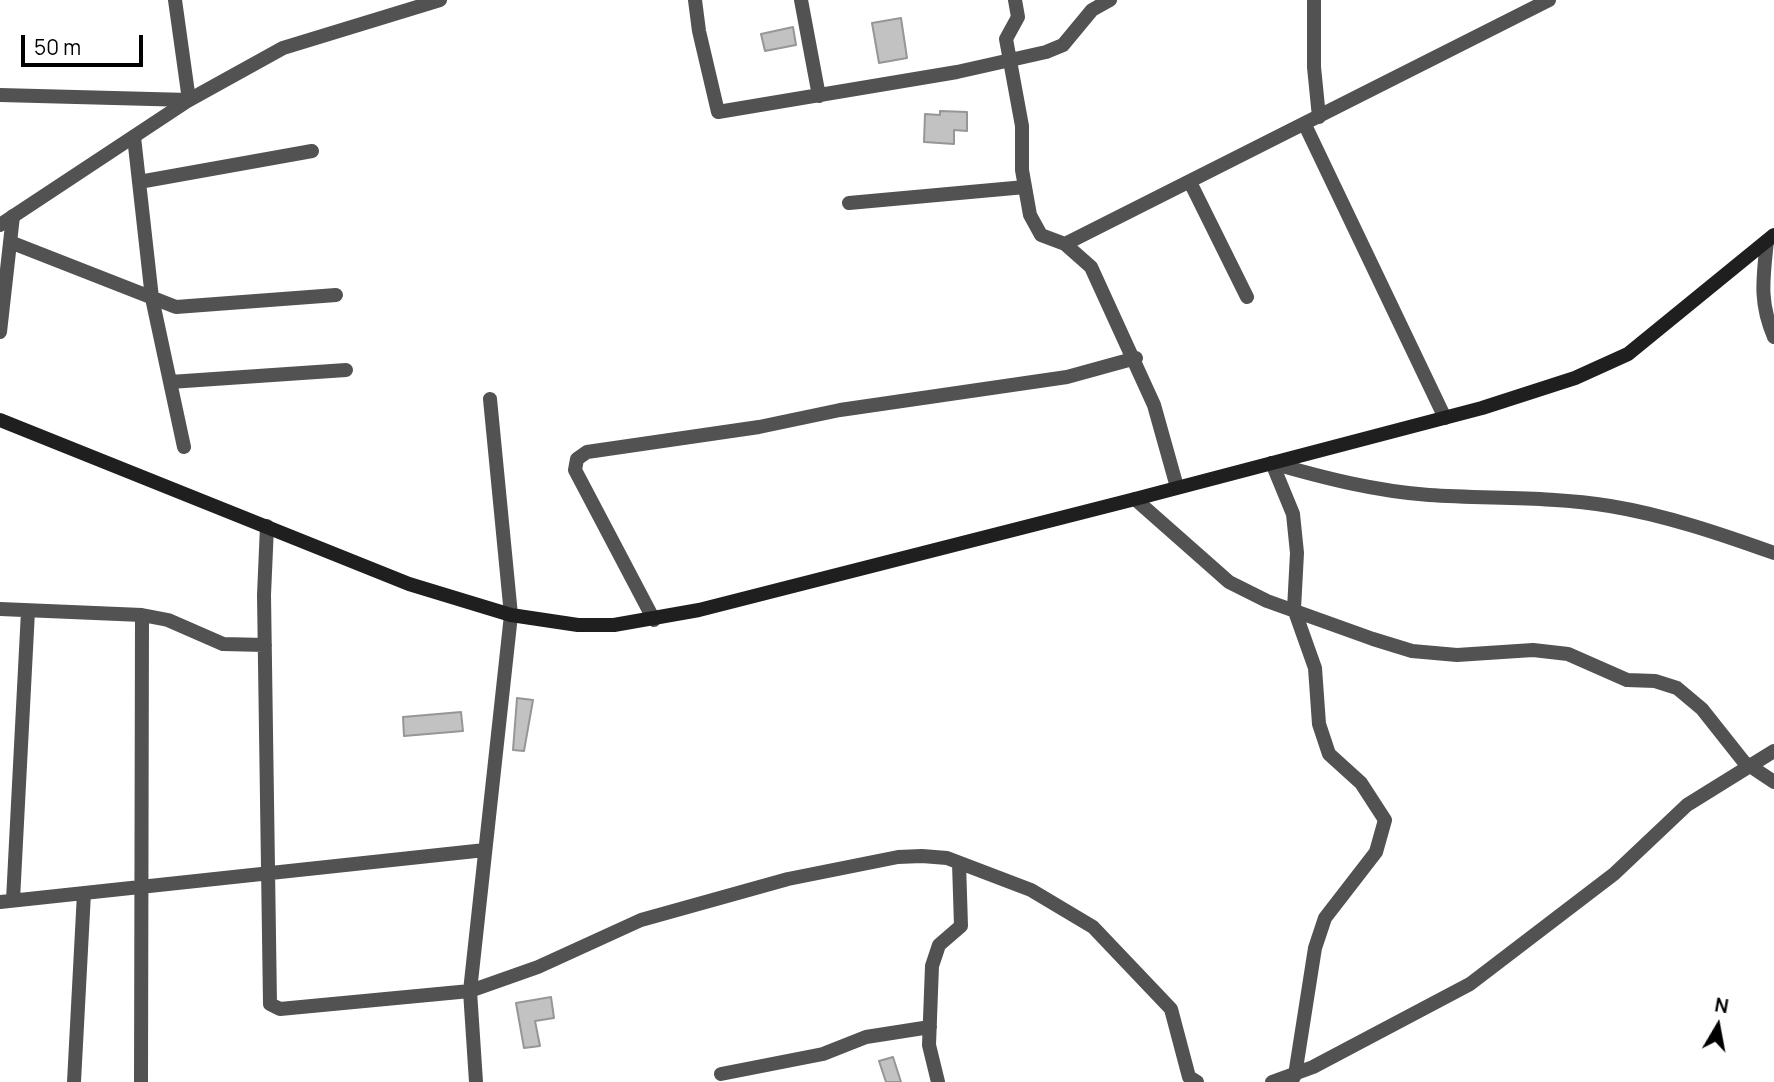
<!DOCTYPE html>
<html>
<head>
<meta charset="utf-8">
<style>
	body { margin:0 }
	#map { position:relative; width:1774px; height:1082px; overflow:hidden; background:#fff; font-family:Manrope,sans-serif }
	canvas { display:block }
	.north { position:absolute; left:1683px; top:991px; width:70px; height:70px; -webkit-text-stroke:5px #fff; paint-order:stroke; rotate:10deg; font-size:19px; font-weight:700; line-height:28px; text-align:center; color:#000 }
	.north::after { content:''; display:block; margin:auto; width:24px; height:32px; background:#000; clip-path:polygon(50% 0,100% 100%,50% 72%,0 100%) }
	.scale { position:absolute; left:21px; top:35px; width:122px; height:32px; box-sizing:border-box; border:4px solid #000; border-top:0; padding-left:9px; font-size:21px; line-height:24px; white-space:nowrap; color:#000; -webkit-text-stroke:5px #fff; paint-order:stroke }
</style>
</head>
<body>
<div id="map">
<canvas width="1774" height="1082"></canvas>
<div class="north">N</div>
<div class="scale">50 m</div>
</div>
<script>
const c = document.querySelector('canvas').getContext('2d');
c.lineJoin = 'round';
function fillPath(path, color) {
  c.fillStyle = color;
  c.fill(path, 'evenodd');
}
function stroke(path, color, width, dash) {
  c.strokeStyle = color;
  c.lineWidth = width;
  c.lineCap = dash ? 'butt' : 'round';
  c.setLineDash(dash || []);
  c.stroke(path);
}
const building = new Path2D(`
	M 901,18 L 907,58 L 879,63 L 872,23 Z
	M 793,27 L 796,45 L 765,51 L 761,34 Z
	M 940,111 L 967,112 L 967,131 L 954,130 L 954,144 L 924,142 L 925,114 L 940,115 Z
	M 517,698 L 533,700 L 524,751 L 513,750 Z
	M 461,712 L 463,731 L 404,736 L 403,717 Z
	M 551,997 L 554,1018 L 535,1021 L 540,1046 L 524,1048 L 516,1003 Z
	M 893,1057 L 901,1082 L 886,1082 L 879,1061 Z`);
const minor = new Path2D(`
	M 695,0 L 699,31 L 718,112 L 957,72 L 1046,52 L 1063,45 L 1092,10 L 1110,0
	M 801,0 L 819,96
	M 1015,0 L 1018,17 L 1006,39 L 1022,126 L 1022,170 L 1030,215 L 1041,235 L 1065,244 L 1091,267 L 1154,405 L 1177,487
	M 1314,0 L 1314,67 L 1319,117
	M 0,95 L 189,100 L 175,0
	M 1305,125 L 1445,418
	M 134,137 L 152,298 L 184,447
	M 139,182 L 312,151
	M 1190,182 L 1247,297
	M 849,203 L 1025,187
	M 1767,241 C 1763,279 1759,302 1774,337
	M 10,242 L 176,307 L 336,295
	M 1065,244 L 1549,0
	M 0,332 L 13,216
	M 170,382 L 346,370
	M 1272,463 L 1293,514 L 1297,553 L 1294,609 L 1315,668 L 1319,724 L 1329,754 L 1361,783 L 1385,820 L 1376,852 L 1325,918 L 1315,948 L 1295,1075 L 1291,1082
	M 1135,499 L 1229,582 L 1267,601 L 1373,639 L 1412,651 L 1457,655 L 1533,650 L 1568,654 L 1627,680 L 1655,681 L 1677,688 L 1702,709 L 1744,762 L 1774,782
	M 267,526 L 264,595 L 270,1004 L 280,1009 L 470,991 L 538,967 L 641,920 L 788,879 L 898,857 L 922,856 L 947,858 L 1031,890 L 1093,927 L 1171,1009 L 1189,1077 L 1197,1082
	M 0,609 L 142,615 L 168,620 L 223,644 L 265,645
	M 654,620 L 575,470 L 577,459 L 587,452 L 759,427 L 840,410 L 1067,377 L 1136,358
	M 13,900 L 28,611
	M 0,902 L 485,850
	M 721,1074 L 823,1054 L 866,1037 L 930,1027
	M 74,1082 L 84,893
	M 141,1082 L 142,615
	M 476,1082 L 470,991 L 511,615 L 490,399
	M 938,1082 L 929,1045 L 932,966 L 939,945 L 961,926 L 959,863
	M 1272,1082 L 1313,1067 L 1470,984 L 1614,874 L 1687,805 L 1774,751`);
const tertiary = new Path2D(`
	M 0,225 L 189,100 L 283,48 L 440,0
	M 1272,463 C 1324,478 1375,491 1429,495 C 1489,499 1550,496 1610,506 C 1665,515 1721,534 1774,553`);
const secondary = new Path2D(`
	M 0,420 L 409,584 L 511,615 L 578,625 L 614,625 L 699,610 L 1135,499 L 1482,408 L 1575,378 L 1628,354 L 1774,235`);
fillPath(building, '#c2c2c2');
stroke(building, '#969696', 2);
stroke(minor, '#525252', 14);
stroke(tertiary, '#525252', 14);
stroke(secondary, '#1f1f1f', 14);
</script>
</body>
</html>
